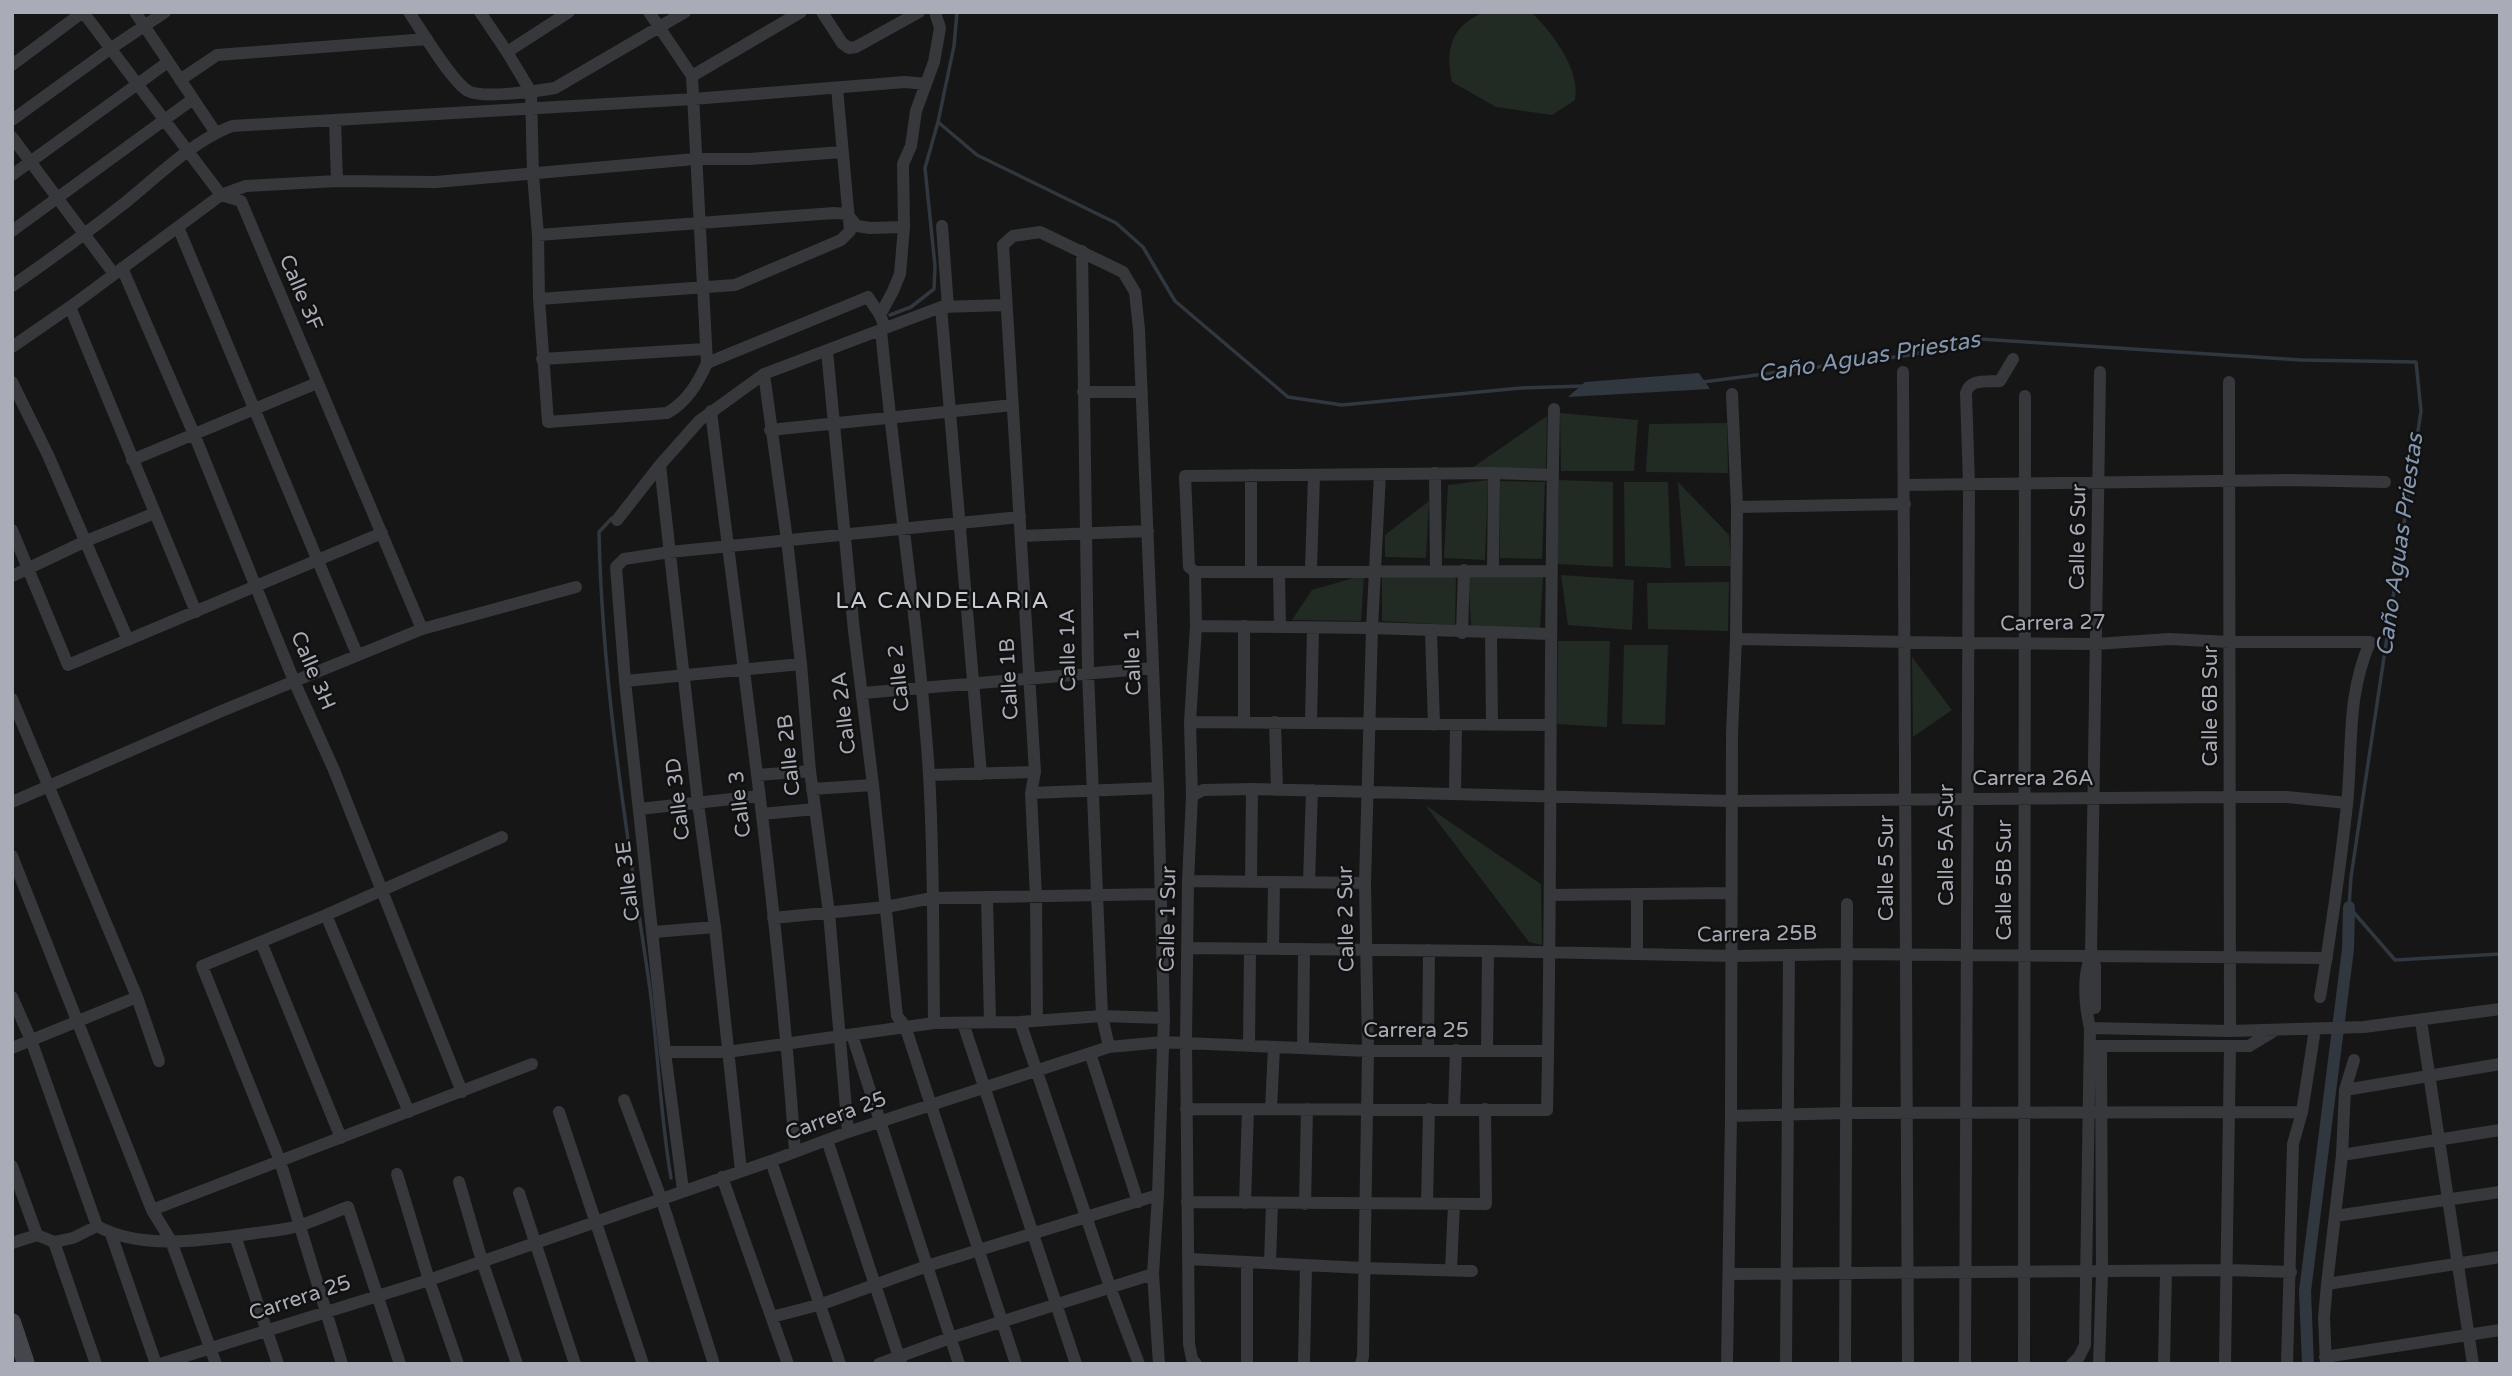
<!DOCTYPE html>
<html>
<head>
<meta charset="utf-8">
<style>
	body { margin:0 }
	#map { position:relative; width:2512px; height:1376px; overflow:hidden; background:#161617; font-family:"Varela Round",sans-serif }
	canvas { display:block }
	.frame { position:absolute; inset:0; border:14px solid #a9acb6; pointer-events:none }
</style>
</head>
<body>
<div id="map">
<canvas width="2512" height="1376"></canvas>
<div class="frame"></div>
</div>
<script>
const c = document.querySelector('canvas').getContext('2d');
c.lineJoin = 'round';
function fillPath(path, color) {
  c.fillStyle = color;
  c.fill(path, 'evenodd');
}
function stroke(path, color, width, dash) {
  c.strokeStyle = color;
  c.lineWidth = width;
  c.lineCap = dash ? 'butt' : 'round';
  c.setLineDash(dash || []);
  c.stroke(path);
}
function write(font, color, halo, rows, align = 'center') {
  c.font = font + ' "Varela Round",sans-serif';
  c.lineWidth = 5;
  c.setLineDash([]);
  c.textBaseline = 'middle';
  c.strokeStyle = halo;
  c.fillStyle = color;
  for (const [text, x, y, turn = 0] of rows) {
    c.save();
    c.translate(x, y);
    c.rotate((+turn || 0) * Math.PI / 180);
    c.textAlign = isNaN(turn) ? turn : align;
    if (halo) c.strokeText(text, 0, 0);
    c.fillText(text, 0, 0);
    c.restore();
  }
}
const green = new Path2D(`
	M 1485,12 L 1531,12 C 1552,32 1581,70 1575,100 L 1552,115 L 1496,107 L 1452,82 C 1445,49 1451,25 1485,12 Z
	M 1560,413 L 1638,420 L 1634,471 L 1561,471 Z
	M 1547,416 L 1546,470 L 1472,468 Z
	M 1727,423 L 1728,473 L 1646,472 L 1649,424 Z
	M 1488,480 L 1485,560 L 1444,558 L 1448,485 Z
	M 1559,480 L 1613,482 L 1613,567 L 1557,564 Z
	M 1500,481 L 1545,482 L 1542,559 L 1500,558 Z
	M 1624,482 L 1668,482 L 1671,568 L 1625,566 Z
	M 1678,482 L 1729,535 L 1731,566 L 1685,566 Z
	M 1429,501 L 1426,558 L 1385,557 L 1385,535 Z
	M 1382,571 L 1456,574 L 1455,625 L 1382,621 Z
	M 1468,573 L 1543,576 L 1540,628 L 1471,626 Z
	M 1364,575 L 1361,621 L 1292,620 L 1312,590 Z
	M 1561,575 L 1634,580 L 1632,630 L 1568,625 Z
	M 1729,582 L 1728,631 L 1648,629 L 1647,583 Z
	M 1558,641 L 1610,641 L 1607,727 L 1557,724 Z
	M 1624,645 L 1668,645 L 1665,725 L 1622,724 Z
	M 1912,657 L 1952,710 L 1913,737 Z
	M 1425,805 L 1541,884 L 1542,945 L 1529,942 Z`);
const water = new Path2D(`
	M 1699,373 L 1710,389 L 1568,397 L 1585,382 Z`);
const stream = new Path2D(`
	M 957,12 L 954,46 L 938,122 L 977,155 L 1116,223 L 1143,247 L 1175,301 L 1288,397 L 1342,405 L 1521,388 L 1584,386
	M 890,315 L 911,307 L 934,289 L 935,266 L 925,168 L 938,122
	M 1703,382 L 1910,355 L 1980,339 L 2301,360 L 2416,362 L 2421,411 L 2351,877 L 2349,907 L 2395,960 L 2500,954
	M 612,518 L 599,532 C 602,683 627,833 649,982 C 658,1047 660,1114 671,1178`);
const canal = new Path2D(`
	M 2308,1364 L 2305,1291 L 2348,949 L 2349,907`);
const street = new Path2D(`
	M 83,12 L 221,195 L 241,201 L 422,629
	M 135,12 L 216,133
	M 409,12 C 421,30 452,82 468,91 C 483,99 537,91 555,88 L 685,12
	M 480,12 L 507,52 L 531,92 L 533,175 L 538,235 L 539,299 L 548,422 L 667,413 C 687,402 698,383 707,363 L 692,76 L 649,12
	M 822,12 L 842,43 L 849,48 L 856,47 L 919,12
	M 507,52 L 569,12
	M 12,65 L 83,12
	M 692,76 L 801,12
	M 180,80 L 217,55 L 427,39
	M 12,120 L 110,49 L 165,12
	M 335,120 L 337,181
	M 12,137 L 114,274
	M 12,175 L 168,62
	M 942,226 L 948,307
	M 178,227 L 357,654
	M 12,231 L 193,99
	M 538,235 L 834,213 L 847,214 L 857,226 L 870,228 L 904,227
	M 1082,251 L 1088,672 L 1102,1016 L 1109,1047
	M 122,268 L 194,434 L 294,681 L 334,770 L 462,1092
	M 12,286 C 51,259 89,231 126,202 C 159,175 193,141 232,126 L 693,99 L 905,82 L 926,84
	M 539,299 L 735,285 L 841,240 L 850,231 L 837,88
	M 70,307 L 196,612
	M 941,307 L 981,774
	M 12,347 L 70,307 L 221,195 L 246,186 L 337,181 L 436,182 L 695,159 L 749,159 L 842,152
	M 827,351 L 854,631 L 873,785 L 897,1016 L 905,1026 L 1016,1364
	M 542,359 L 705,349
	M 707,363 L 868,297 L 880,315
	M 1903,372 L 1908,1364
	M 764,374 L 787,540 L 801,664 L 810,771 L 829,913 L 848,1132
	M 12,382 L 48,455 L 128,640
	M 2229,382 L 2230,1031
	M 1083,392 L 1142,392
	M 711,411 C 741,657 778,904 795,1152
	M 770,430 L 1013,405
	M 132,460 L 317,383
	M 660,465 L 698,803 L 715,927 L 741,1171
	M 1435,473 L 1436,571
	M 1905,485 L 2291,480 L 2385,482
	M 1737,507 L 1905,504
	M 617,520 L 660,465 L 699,421 L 764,374 L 941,307 L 1006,305
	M 12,530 L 68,665 L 382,533
	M 1021,536 L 1148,531
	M 1311,570 L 1314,475
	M 1493,570 L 1494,473
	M 1195,572 L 1552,571
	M 1251,572 L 1251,475
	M 1279,572 L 1280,627
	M 12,576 L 86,541 L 155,513
	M 1196,626 L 1372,628 L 1550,634
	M 1244,626 L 1244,722
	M 1431,632 L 1434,725
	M 1462,633 L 1464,570
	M 1491,634 L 1492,725
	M 1736,639 L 1967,643 L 2096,644 L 2169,639 L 2230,642 L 2370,642 C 2346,698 2353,746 2347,805 C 2340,869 2331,933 2320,997
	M 625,681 L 801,664
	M 863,693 L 1153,668
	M 12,699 L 137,997 L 159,1061
	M 1190,722 L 1549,725
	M 1275,722 L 1277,790
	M 1311,723 L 1313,628
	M 757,775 L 810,771
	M 929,775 L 1035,772
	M 812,789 L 873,785
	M 1031,793 L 1158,788
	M 1455,793 L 1456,725
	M 1192,796 L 1203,790 L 1252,789 L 1731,801 L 2230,797 L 2287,797 L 2347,803
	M 12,802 L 224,710 L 422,629 L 576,587
	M 639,809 L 760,796
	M 762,814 L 815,809
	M 12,856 L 152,1210 L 171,1241 L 216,1364
	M 1188,881 L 1365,883
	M 1251,882 L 1252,789
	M 1309,882 L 1312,790
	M 1550,895 L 1731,893
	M 987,897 L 990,1022
	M 326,915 L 409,1112
	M 773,918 L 886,907 L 932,898 L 1161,894
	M 654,932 L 715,927
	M 261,942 L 341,1138
	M 1188,948 L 1488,951 L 1732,956 L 1846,954 L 2327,958
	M 1273,949 L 1274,882
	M 1637,954 L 1637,895
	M 2091,956 L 2095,966 L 2095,1008
	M 12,997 L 31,1040 L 97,1226
	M 1037,1020 L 1036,897 L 1031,793 L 1035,772 L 1003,245 L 1013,236 L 1040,232 L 1123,272 L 1135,292 L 1139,329 L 1158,788 L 1164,1018 L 1158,1195 L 1153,1274 L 1159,1364
	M 2421,1021 L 2473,1364
	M 1020,1022 L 1110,1287 L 1139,1364
	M 934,1023 C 933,940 934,857 929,774 C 919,625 895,478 881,330 L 884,325 L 880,315 L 893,291 L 900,274 L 904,227 L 903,164 L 911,146 L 916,111 L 934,62 L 940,28 L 935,12
	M 963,1023 L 1076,1364
	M 2090,1028 L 2230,1031 L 2364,1027 L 2500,1009
	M 852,1035 L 959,1364
	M 1249,1046 L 1250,949
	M 2093,1046 L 2249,1046 L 2274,1031
	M 12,1048 L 137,997
	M 1303,1048 L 1304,949
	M 1428,1050 L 1429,950
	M 1487,1050 L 1488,951
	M 665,1052 L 727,1052 L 934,1023 L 1020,1022 L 1102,1016 L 1164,1018
	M 1090,1053 L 1138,1202
	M 2345,1090 L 2500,1064
	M 624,1100 L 661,1198 L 714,1364
	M 1186,1109 L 1547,1110 C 1552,877 1549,643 1554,409
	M 1271,1109 L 1274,1047
	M 1454,1109 L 1456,1050
	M 559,1112 L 643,1364
	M 1731,1116 L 1846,1113 L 2302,1112
	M 827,1140 L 901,1363
	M 2342,1155 L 2500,1130
	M 771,1161 L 840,1364
	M 12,1166 L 37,1235
	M 397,1174 L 429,1280 L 458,1364
	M 722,1177 L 788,1364
	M 459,1182 L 482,1261 L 517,1364
	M 683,1190 L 665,1052 L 625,681 L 616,567 L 624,559 L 670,552 L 1020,517
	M 519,1193 L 575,1364
	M 1187,1202 L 1486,1204 L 1485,1109
	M 1245,1203 L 1248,1109
	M 1305,1204 L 1307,1109
	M 1427,1204 L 1429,1109
	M 152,1210 L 532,1064
	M 2335,1216 L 2500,1192
	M 111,1234 L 156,1364
	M 235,1236 L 278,1364
	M 54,1242 L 96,1364
	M 12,1243 L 37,1235 L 54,1242 L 73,1238 L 97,1226 C 142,1251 207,1240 256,1233 C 270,1231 285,1230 298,1226 C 315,1221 331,1213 348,1207 L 400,1364
	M 1189,1259 L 1363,1268 L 1472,1271
	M 1270,1263 L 1272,1203
	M 1451,1270 L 1454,1204
	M 1729,1274 L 2228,1270 L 2291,1272
	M 2327,1284 L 2500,1257
	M 772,1317 L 822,1304 L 927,1266 L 1158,1195
	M 2325,1357 L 2500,1330
	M 160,1364 L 429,1280 L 771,1161 L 848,1132 L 1109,1047 L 1163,1042 L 1368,1051 L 1548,1051
	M 342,1364 L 280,1161 L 202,966 L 326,915 L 502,837
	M 879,1364 L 950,1338 L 1153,1274
	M 1196,1364 L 1192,1359 L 1189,1344 L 1186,1043 L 1188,881 L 1192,796 L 1190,722 L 1196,626 L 1195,572 L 1189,567 L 1185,476 L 1494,473 L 1553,475
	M 1247,1364 L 1247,1262
	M 1304,1364 L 1306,1265
	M 1361,1364 L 1363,1357 L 1368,1051 L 1365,883 L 1372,628 L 1380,474
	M 1727,1364 L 1731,1116 L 1732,734 L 1736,639 L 1737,507 L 1732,394
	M 1786,1364 L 1789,955
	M 1845,1364 L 1847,904
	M 1965,1364 L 1969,484 L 1966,393 C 1970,378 1987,382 2000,381 L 2013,359
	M 2024,1364 L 2025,396
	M 2072,1364 L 2079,1357 L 2085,1345 L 2090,1028 C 2085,1007 2082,976 2091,956 L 2100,372
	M 2099,1364 L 2102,1273 L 2101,1046
	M 2164,1364 L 2166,1271
	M 2225,1364 L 2230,1047
	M 2287,1364 L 2293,1144 L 2302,1112 L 2315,1029
	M 2326,1364 L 2324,1318 L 2327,1284 L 2342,1155 L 2345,1090 L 2354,1060`);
const secondary = new Path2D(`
	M 12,1322 L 26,1364`);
const streetNames = [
	["Calle 3F",300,293,67],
	["Calle 6 Sur",2079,537,-89],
	["Carrera 27",2053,624,-1],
	["Calle 1A",1069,650,-91],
	["Calle 1",1134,662,-92],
	["Calle 3H",312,671,67],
	["Calle 2",900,678,-96],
	["Calle 1B",1010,679,-93],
	["Calle 6B Sur",2211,706,-90],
	["Calle 2A",845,713,-97],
	["Calle 2B",790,755,-96],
	["Carrera 26A",2033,779],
	["Calle 3D",679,799,-97],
	["Calle 3",741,804,-97],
	["Calle 5A Sur",1947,845,-90],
	["Calle 5 Sur",1887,868,-90],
	["Calle 5B Sur",2005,880,-90],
	["Calle 3E",629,881,-97],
	["Calle 1 Sur",1169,919,-89],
	["Calle 2 Sur",1347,919,-91],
	["Carrera 25B",1757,935,-1],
	["Carrera 25",1416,1031],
	["Carrera 25",836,1117,-20],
	["Carrera 25",300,1299,-18]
];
const waterNames = [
	["Caño Aguas Priestas",1869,358,-9],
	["Caño Aguas Priestas",2401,545,-82]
];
const neighbourhoodNames = [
	["LA CANDELARIA",943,602]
];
fillPath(green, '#222a24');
fillPath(water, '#30373f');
stroke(stream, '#30373f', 3.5);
stroke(canal, '#30373f', 12);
stroke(street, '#37383c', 12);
stroke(secondary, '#45464c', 18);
write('21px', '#a9acb6', '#111112', streetNames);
write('italic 23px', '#8396af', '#111112', waterNames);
c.letterSpacing = '2px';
write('23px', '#c9cbd3', '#111112', neighbourhoodNames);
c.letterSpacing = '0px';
</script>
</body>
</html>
